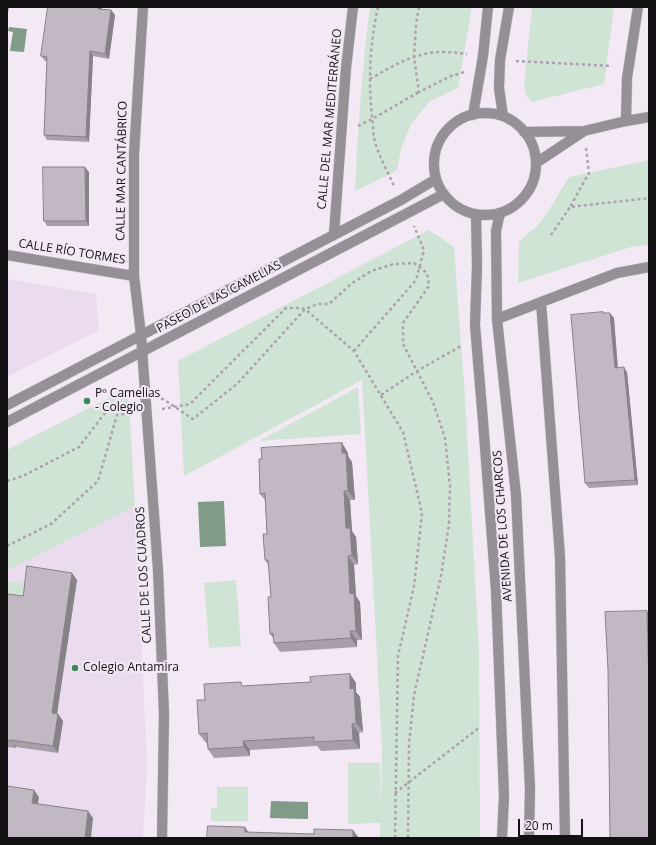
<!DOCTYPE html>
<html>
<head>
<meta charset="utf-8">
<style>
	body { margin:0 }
	#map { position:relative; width:656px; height:845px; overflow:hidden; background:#f2e9f5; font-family:"Open Sans",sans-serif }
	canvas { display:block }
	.frame { position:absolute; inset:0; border:8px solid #131014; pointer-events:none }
	.scale { position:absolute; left:518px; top:819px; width:65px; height:18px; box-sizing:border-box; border:2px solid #131014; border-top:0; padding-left:5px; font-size:12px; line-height:14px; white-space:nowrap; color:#131014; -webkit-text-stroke:3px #f2e9f5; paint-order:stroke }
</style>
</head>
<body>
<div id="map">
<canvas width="656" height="845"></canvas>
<div class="frame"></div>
<div class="scale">20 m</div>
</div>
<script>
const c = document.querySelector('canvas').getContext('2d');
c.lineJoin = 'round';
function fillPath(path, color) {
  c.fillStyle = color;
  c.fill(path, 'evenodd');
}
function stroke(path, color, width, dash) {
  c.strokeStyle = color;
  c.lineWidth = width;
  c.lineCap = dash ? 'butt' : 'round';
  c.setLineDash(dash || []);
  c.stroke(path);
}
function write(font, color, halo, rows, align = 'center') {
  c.font = font + ' "Open Sans",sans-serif';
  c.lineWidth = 4;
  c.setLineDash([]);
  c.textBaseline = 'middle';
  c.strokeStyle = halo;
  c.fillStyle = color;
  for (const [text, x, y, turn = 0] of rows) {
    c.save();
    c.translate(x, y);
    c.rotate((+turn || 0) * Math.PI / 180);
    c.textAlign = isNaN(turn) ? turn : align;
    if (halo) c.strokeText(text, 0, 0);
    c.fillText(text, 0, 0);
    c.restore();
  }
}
const built = new Path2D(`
	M 7,279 L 96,294 L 99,330 L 7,377 Z
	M 135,506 L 147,765 L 143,838 L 7,838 L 7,571 Z`);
const green = new Path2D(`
	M 370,7 L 472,7 L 458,88 L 430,101 L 411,124 L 401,149 L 397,170 L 389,175 L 355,191 C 358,129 362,68 370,7 Z
	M 532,7 L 614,7 L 604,84 L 532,102 L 526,95 L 524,84 Z
	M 649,160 L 649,245 L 631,247 L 518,283 L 519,241 L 536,227 L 546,215 L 569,177 Z
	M 429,230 L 454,247 L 465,397 L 479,651 L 480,838 L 380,838 L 380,823 L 348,824 L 348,763 L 380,763 L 381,805 L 382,748 L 362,380 L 184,476 L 178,361 Z
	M 358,387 L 361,434 L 259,441 Z
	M 126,389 L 129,403 L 135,506 L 7,571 L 7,450 Z
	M 236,580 L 241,646 L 209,648 L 204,583 Z
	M 7,581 L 31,584 L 7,643 Z
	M 217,787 L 248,787 L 248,821 L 211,821 L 211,808 L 217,808 Z`);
const water = new Path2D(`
	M 9,27 L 27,29 L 24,52 L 10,51 L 13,32 L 8,31 Z
	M 224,501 L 226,546 L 200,547 L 198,502 Z
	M 271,801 L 308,802 L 308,819 L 270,818 Z`);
const path = new Path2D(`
	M 378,7 C 370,43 368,80 372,116 C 373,123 373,131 374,138 C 378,155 387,170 394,186
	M 419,7 L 416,24 L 414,57 L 419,92 L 451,76 L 465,72
	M 516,61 L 612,66
	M 370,79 C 392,66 416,52 442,52 C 451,52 459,53 467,54
	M 358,126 L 372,119 L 419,92
	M 586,148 L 589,173 L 570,207 L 649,198
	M 551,235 L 570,207
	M 354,351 L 416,280 L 424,250 L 414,226
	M 381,395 L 417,371 L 461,346
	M 161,399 L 163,399 L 193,419 L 237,384 L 305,309 L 318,304 L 329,304 L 351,284 L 371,271 L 394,264 L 414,263 L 427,273 L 429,286 L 403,323 L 403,344 L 433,402 L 445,438 L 450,486 L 449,524 L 441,576 L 414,695 L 409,744 L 408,838
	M 162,409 L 190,404 L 286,308 L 297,308 L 305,309 L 354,351 L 403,432 L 422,513 L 414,586 L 398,656 L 395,838
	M 7,481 L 23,476 L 79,447 L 105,413 L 119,404 L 131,403
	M 7,546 L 51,524 L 98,481 L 117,415 L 131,413
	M 395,793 L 480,727`);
const minor = new Path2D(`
	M 143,7 L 134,154 L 134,276 L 141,335 L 158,570 L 164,714 L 162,838
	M 626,121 L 627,78 L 638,7
	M 334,234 L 346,68 L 353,7
	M 7,255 L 134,276
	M 541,302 L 560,557 L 565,838
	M 497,319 L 617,273 L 649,267`);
const tertiary = new Path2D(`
	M434 164a51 51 0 1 1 102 0a51 51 0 1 1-102 0Z
	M 473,115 L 483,56 L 488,7
	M 503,116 L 499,88 L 500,60 L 509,7
	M 524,132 L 584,131 L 626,121 L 649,117
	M 536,163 L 584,131
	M 500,213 L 496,231 L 497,319 L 516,495 L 530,789 L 529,838
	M 476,214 L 477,266 L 475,325 L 483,421 L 496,590 L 504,796 L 502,838
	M 7,405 L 401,200 L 436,179
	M 7,422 L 444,194`);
const wall = new Path2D(`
	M 102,9 L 111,10 L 115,15 L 109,59 L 93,56 L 89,142 L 47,140 L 44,135 L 47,61 L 45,61 L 41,56 Z
	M 89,172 L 89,226 L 47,226 L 44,221 Z
	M 604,313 L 614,318 L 618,368 L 627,372 L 638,485 L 589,488 L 585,483 Z
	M 342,443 L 348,453 L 348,456 L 352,462 L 355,500 L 350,500 L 352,531 L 356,537 L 358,564 L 354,565 L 356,596 L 360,602 L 362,640 L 357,640 L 357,647 L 280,652 L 274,643 L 274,639 L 270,634 L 271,597 L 269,566 L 265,560 L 267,534 L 265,500 L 260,494 L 262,459 Z
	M 77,580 L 57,714 L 63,721 L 58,753 L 16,747 L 16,748 L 7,747 L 7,597 L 23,596 Z
	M 350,674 L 356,683 L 356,692 L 360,697 L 363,732 L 359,733 L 360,749 L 321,751 L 317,746 L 250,750 L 250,756 L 214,758 L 208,749 L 207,743 L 206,743 L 199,734 L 205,700 L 244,686 L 311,682 Z`);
const shadedWall = new Path2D(`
	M 7,7 L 9,7 L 7,19 Z
	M 98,7 L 102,7 L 101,14 L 98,9 Z
	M 111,10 L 115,15 L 109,59 L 105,54 Z
	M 90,51 L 93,56 L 89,142 L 86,137 Z
	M 85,167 L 89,172 L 89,226 L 86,221 Z
	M 610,313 L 614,318 L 618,373 L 615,368 Z
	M 624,367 L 627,372 L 638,485 L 635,480 Z
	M 342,443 L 348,453 L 348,456 L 352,462 L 355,500 L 348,491 L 342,453 Z
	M 344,491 L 350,500 L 352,531 L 356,537 L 358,564 L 352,555 L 346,528 Z
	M 348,556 L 354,565 L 356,596 L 360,602 L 362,640 L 356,631 L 350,594 Z
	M 72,573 L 77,580 L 56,720 L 52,713 Z
	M 647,611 L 649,614 L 649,688 Z
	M 350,631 L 357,640 L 357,647 L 351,638 Z
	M 350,674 L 356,683 L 356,692 L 360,697 L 363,732 L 356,723 L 350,689 Z
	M 58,714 L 63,721 L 58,753 L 53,746 Z
	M 352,724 L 359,733 L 360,749 L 353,740 Z
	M 11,740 L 16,747 L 16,748 L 11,741 Z
	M 243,741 L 250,750 L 250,756 L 244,747 Z
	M 34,790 L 39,797 L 37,810 L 32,803 Z
	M 88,811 L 93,818 L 91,838 L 85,838 Z
	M 245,827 L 251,836 L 245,832 Z
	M 353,830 L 359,838 L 353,838 Z`);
const building = new Path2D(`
	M 48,7 L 98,7 L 98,9 L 111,10 L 105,54 L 90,51 L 86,137 L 44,135 L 47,57 L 41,56 Z
	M 43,167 L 85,167 L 86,221 L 44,221 Z
	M 603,312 L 603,313 L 610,313 L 615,368 L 624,367 L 635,480 L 585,483 L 571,315 Z
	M 342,443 L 342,453 L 346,453 L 348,491 L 344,491 L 346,528 L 350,528 L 352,555 L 348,556 L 350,594 L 354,593 L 356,631 L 350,631 L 351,638 L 274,643 L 273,633 L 270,634 L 268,597 L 271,597 L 268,560 L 265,560 L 263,534 L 267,534 L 265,493 L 260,494 L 259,459 L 262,459 L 261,448 Z
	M 27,566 L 72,573 L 52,713 L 58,714 L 53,746 L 11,740 L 11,741 L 7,740 L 7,594 L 23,596 Z
	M 647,611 L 649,688 L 649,838 L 610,838 L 608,670 L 605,612 Z
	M 350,674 L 350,689 L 354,688 L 356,723 L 352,724 L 353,740 L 314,742 L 314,737 L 243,741 L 244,747 L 208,749 L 207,733 L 199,734 L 197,700 L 205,700 L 204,684 L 241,682 L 242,686 L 311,682 L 310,677 Z
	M 7,786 L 34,790 L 32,803 L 88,811 L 85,838 L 7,838 Z
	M 208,826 L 245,827 L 245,832 L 314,834 L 314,829 L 353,830 L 353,838 L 207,838 Z`);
const markers = [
	[87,401,4,"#3a8959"],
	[75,668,4,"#3a8959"]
];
const streetNames = [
	["CALLE DEL MAR MEDITERRÁNEO",330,119,-85],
	["CALLE MAR CANTÁBRICO",122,171,-89],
	["CALLE RÍO TORMES",72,252,9],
	["PASEO DE LAS CAMELIAS",219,297,-28],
	["AVENIDA DE LOS CHARCOS",503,526,-94],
	["CALLE DE LOS CUADROS",144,575,-93]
];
const poiNames = [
	["Pº Camelias",95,394],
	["- Colegio",95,408],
	["Colegio Antamira",83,668]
];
fillPath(built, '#eadcee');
fillPath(green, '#d0e4d5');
fillPath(water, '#809b88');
stroke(minor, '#cec6d1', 11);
stroke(tertiary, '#cec6d1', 11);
stroke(path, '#aaa3ac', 2.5, [3, 3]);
stroke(minor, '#949095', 10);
stroke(tertiary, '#949095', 10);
fillPath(wall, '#a69ea8');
fillPath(shadedWall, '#878188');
fillPath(building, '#c1b8c3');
stroke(building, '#878188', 1);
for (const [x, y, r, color] of markers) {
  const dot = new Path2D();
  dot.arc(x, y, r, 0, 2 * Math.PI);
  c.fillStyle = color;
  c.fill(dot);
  stroke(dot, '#f2e9f5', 1.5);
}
write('12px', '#131014', '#f2e9f5', streetNames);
write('12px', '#131014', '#f2e9f5', poiNames, 'left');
</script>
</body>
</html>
